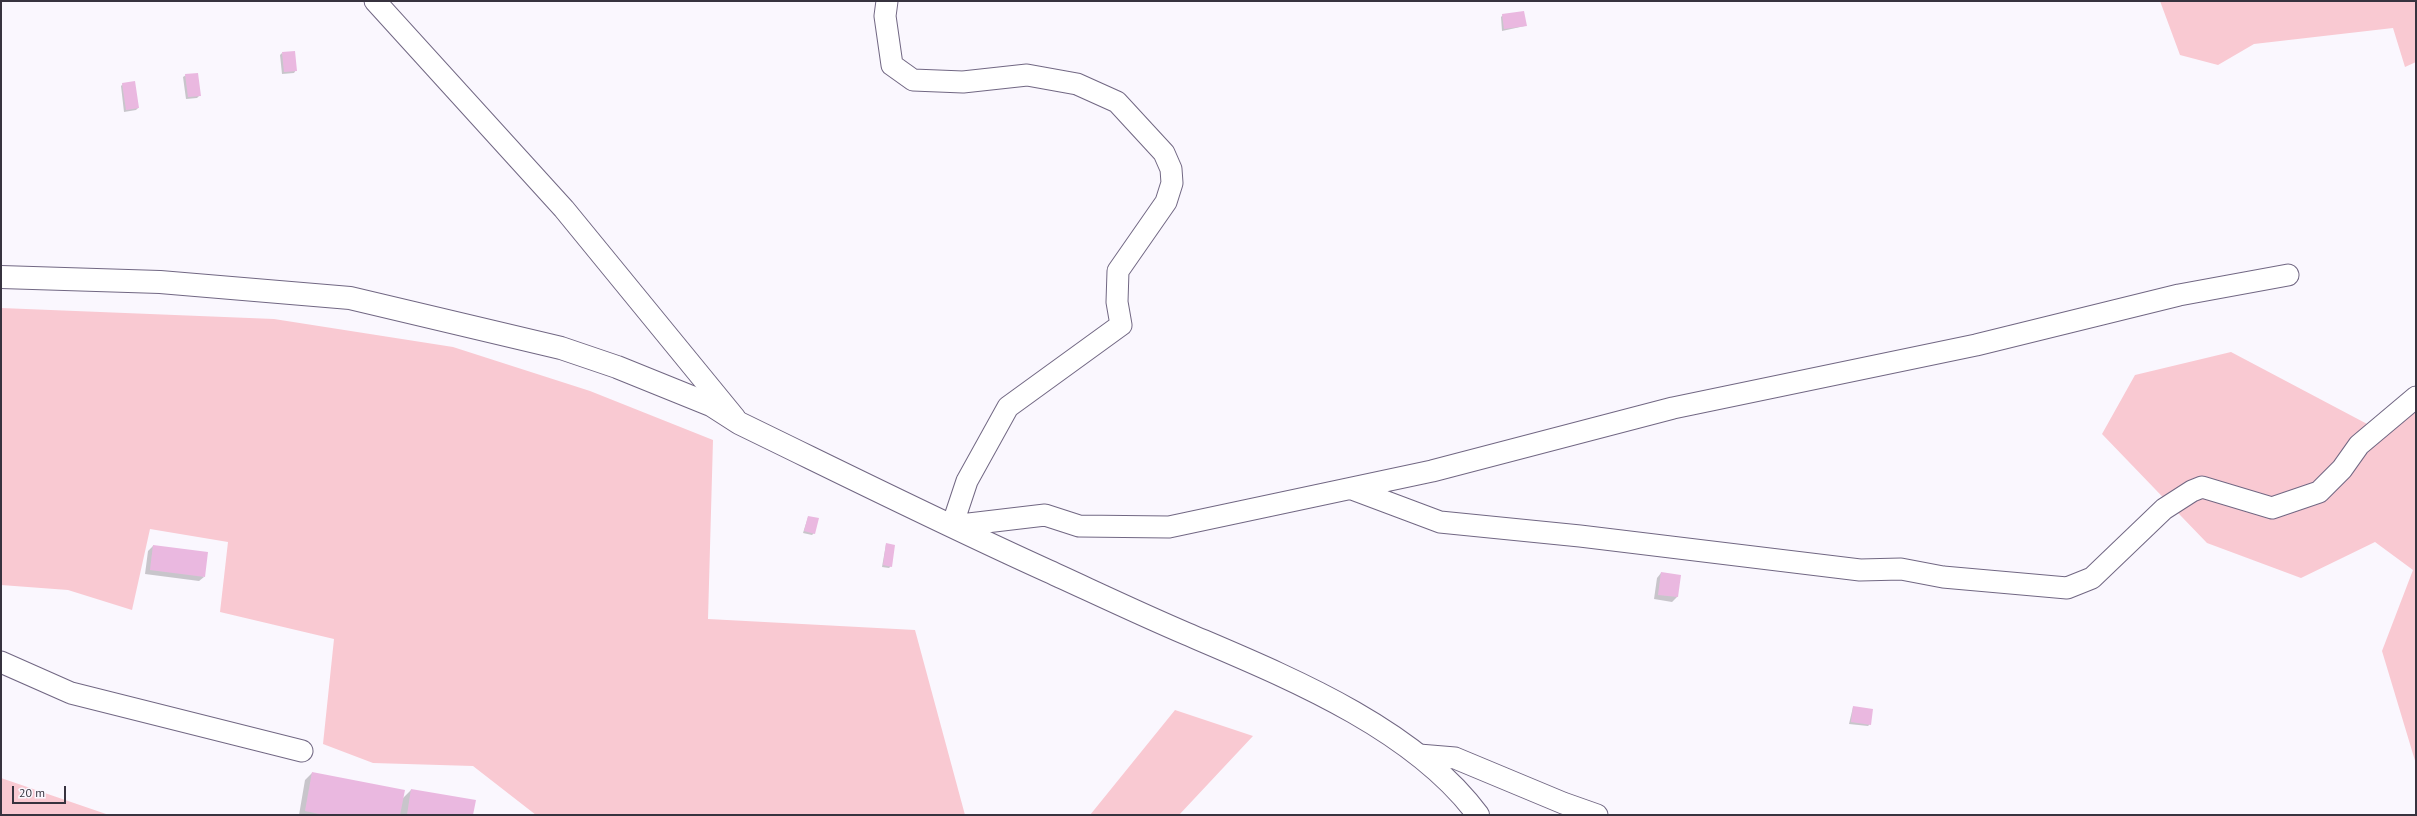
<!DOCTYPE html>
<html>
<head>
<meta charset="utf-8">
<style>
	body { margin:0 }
	#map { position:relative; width:2417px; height:816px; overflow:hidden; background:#faf7fe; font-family:"PT Sans",sans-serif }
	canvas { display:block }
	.frame { position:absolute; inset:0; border:2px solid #37333f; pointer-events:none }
	.scale { position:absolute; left:12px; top:786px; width:54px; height:18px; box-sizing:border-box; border:2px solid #37333f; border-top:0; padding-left:5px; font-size:12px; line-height:14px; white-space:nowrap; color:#37333f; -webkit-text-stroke:3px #faf7fe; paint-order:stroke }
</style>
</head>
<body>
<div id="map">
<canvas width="2417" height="816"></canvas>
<div class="frame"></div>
<div class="scale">20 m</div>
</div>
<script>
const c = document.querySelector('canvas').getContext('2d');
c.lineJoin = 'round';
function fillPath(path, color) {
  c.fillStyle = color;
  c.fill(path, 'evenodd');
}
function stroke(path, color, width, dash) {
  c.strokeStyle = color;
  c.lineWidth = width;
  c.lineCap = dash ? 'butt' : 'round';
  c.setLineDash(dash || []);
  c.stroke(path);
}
const green = new Path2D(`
	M 2160,1 L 2416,1 L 2416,62 L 2405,67 L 2393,28 L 2254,44 L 2218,65 L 2180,55 Z
	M 1,308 L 274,319 L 453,347 L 590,391 L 713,440 L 708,619 L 915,630 L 965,815 L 536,815 L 473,766 L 373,763 L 323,744 L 334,639 L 220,612 L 228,542 L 150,529 L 132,610 L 68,590 L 1,585 Z
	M 2231,352 L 2388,435 L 2416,409 L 2416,764 L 2382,651 L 2413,570 L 2375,542 L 2301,578 L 2207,543 L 2102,434 L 2135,375 Z
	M 1175,710 L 1253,736 L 1179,815 L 1090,815 Z
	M 1,778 L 109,815 L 1,815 Z`);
const shadow = new Path2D(`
	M 1503,15 L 1525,26 L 1502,31 L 1501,17 Z
	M 282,53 L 296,70 L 294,73 L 282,74 L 280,55 Z
	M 186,75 L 199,96 L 197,98 L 186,99 L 183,77 Z
	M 123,84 L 138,108 L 136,110 L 124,112 L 121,86 Z
	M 808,517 L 814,533 L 812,535 L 803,533 Z
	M 886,544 L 891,566 L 889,568 L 882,567 Z
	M 153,546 L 204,577 L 199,581 L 145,574 L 148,551 Z
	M 1661,573 L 1680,576 L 1677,597 L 1672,602 L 1654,599 L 1657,578 Z
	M 1853,707 L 1870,724 L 1868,726 L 1849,724 Z
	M 312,773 L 402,799 L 411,790 L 472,815 L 299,815 L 305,780 Z`);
const building = new Path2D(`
	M 1524,11 L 1527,26 L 1504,29 L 1502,14 Z
	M 295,51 L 297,71 L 284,72 L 282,52 Z
	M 198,73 L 201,96 L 188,97 L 185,74 Z
	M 135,81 L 139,108 L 126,110 L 122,83 Z
	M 808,516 L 819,518 L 815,534 L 804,531 Z
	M 886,543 L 895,545 L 892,567 L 883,565 Z
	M 153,545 L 208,552 L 205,577 L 150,570 Z
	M 1661,572 L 1681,575 L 1678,597 L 1658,595 Z
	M 1853,706 L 1873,709 L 1871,725 L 1851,722 Z
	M 312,772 L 405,790 L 400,815 L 324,815 L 305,811 Z
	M 411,789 L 476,800 L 473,815 L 407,815 Z`);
const minor = new Path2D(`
	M 375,1 L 564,209 L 735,418
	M 887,1 L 885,16 L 892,65 L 913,80 L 963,82 L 1027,75 L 1077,84 L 1117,102 L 1164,153 L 1171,169 L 1172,183 L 1166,202 L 1118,271 L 1117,302 L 1121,325 L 1008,407 L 967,481 L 952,526 L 1045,515 L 1079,526 L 1169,527 L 1432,471 L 1673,408 L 1976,345 L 2179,295 L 2288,275
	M 1352,489 L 1440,522 L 1580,536 L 1860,570 L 1901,569 L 1943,577 L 2067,588 L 2092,578 L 2164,509 L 2192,491 L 2202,487 L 2272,508 L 2319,492 L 2342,469 L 2359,445 L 2416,397
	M 1,662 L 71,693 L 302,751
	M 1419,755 L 1455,758 L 1563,803 L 1597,815`);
const secondary = new Path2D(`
	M 1,277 L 160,282 L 350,298 L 561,348 L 617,367 L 711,405 L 739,423 C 842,473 944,524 1048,571 C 1094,592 1140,614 1187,634 C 1285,676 1413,727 1478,815`);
fillPath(green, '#f9c9d2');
fillPath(shadow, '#0003');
fillPath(building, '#eab8e0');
stroke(minor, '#716783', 23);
stroke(secondary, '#716783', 24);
stroke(minor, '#fff', 21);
stroke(secondary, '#fff', 22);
</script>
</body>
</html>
